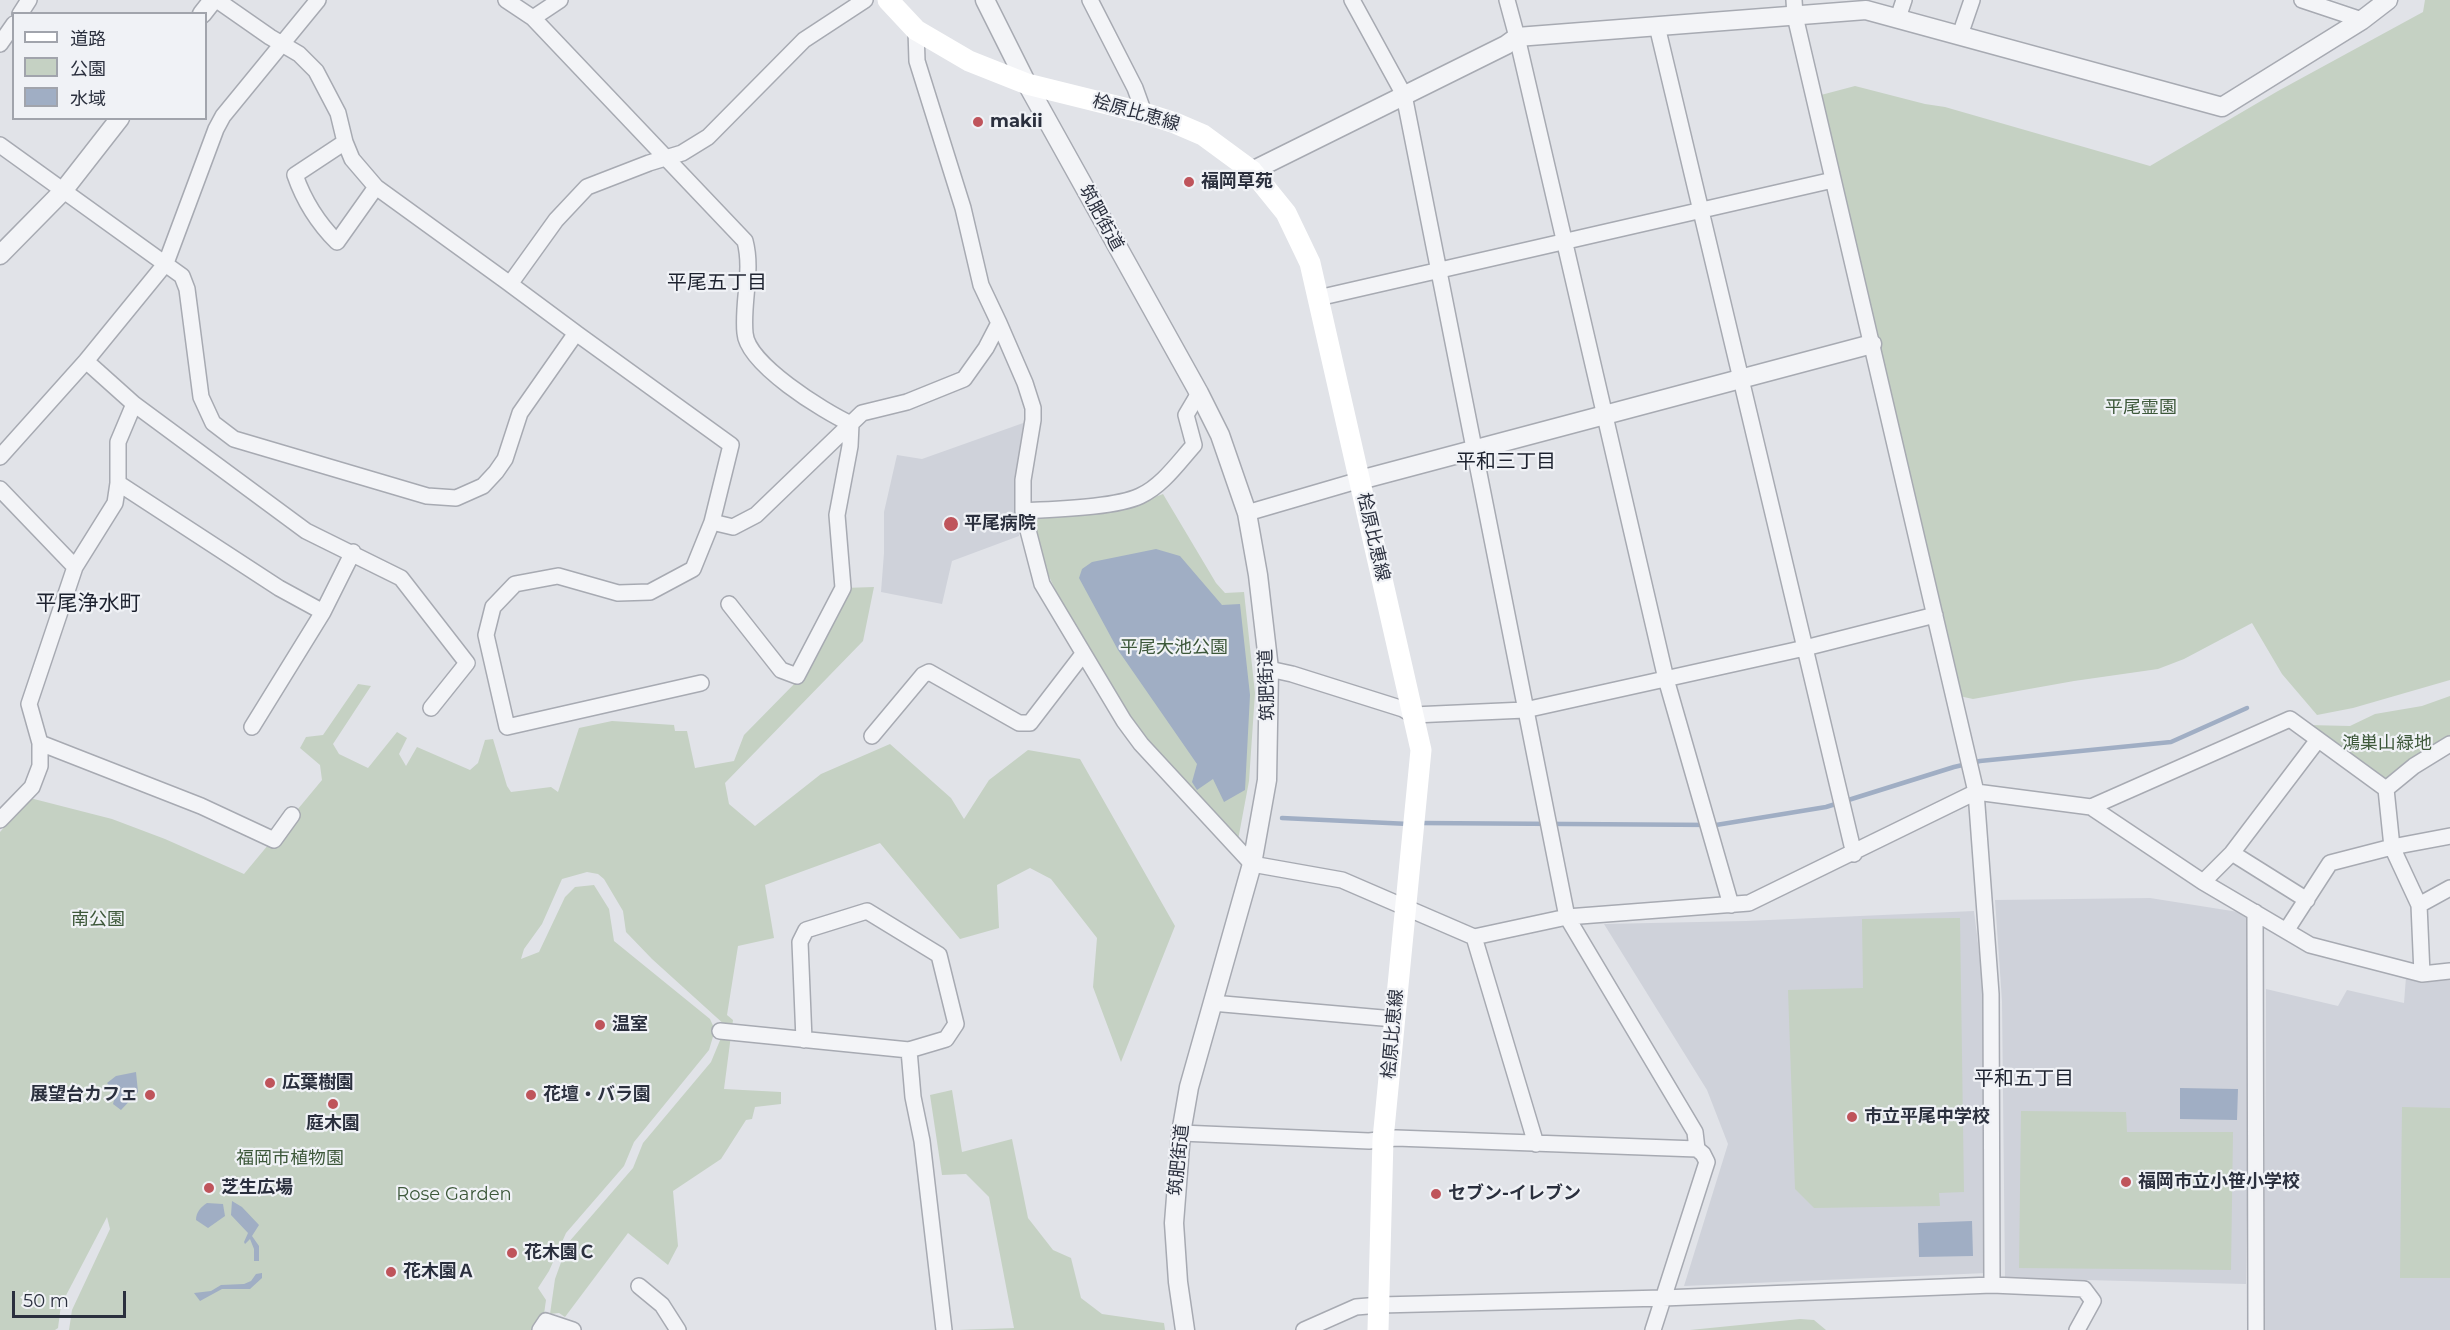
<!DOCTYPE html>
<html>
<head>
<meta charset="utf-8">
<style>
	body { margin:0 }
	#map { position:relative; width:2450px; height:1330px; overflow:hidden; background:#e1e3e8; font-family:Montserrat,"Noto Sans JP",sans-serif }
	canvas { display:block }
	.legend { position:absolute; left:12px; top:12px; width:195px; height:108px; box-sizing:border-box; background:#f0f2f6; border:2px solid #a1a4ac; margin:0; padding:8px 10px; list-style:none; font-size:18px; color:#2b303e }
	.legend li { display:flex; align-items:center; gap:12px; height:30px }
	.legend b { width:30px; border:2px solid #a1a4ac }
	.scale { position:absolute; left:12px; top:1291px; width:114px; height:27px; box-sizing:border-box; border:3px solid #2b303e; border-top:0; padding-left:8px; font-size:18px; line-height:21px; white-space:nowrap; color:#2b303e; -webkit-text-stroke:4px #f0f2f6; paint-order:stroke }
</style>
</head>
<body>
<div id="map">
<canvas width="2450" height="1330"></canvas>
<ul class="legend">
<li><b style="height:8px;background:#fff"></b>道路</li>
<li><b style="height:16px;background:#c5d1c3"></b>公園</li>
<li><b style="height:16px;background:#a0aec4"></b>水域</li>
</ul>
<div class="scale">50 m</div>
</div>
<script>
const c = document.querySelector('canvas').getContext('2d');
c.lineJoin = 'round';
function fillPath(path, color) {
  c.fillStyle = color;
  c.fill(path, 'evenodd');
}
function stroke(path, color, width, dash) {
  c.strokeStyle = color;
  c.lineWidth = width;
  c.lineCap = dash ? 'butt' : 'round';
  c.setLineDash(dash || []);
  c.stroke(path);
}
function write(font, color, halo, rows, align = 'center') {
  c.font = font + ' Montserrat,"Noto Sans JP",sans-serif';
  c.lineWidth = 4.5;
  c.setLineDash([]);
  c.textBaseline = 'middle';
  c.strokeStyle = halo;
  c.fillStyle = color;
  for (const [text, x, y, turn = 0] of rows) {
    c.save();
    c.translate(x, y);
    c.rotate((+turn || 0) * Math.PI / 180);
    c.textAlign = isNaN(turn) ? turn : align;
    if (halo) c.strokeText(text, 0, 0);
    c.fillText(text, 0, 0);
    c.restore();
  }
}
const built = new Path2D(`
	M 1026,422 L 1015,479 L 1019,536 L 952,561 L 942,604 L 881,592 L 884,553 L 884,512 L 897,455 L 922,459 Z
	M 2150,898 L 2251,914 L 2246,1284 L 2005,1278 L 2002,1001 L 1995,900 Z
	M 1974,911 L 1985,1001 L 1987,1273 L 1684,1286 L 1728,1144 L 1707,1090 L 1604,924 L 1746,921 Z
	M 2406,977 L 2417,982 L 2450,979 L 2450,1330 L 2264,1330 L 2266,989 L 2338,1006 L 2347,990 L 2404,1003 Z`);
const green = new Path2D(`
	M 2425,0 L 2450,0 L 2450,680 L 2353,708 L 2317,715 L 2282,674 L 2252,623 L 2184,659 L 2158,669 L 2074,681 L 1973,699 L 1959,696 L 1821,95 L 1855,86 L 1925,104 L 1945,107 L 2150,166 L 2278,91 L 2423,12 Z
	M 1163,494 L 1216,583 L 1225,593 L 1244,592 L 1255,693 L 1249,781 L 1238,840 L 1142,737 L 1073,628 L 1040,557 L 1030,517 L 1118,511 Z
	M 874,587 L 863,641 L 725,783 L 729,804 L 755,826 L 821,774 L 890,744 L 951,798 L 964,819 L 989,780 L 1028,750 L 1080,759 L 1175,926 L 1121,1062 L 1093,987 L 1097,938 L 1051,879 L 1030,868 L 997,885 L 999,928 L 960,939 L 880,843 L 765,885 L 774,938 L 738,946 L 727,1015 L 733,1020 L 724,1089 L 781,1092 L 781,1104 L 755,1107 L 752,1119 L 746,1120 L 721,1159 L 673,1191 L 678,1246 L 668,1265 L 628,1233 L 565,1317 L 559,1313 L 550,1314 L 555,1279 L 568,1243 L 633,1168 L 643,1143 L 711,1062 L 726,1026 L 652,959 L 626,932 L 623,911 L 604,879 L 598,874 L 587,872 L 562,879 L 542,924 L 524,949 L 521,959 L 539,952 L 565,897 L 575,887 L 594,885 L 609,909 L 614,941 L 710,1019 L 715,1030 L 709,1050 L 634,1142 L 624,1166 L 566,1233 L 549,1271 L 538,1288 L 546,1300 L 544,1314 L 531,1330 L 69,1330 L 72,1310 L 110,1229 L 107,1217 L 61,1305 L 58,1328 L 55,1330 L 0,1330 L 0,832 L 30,798 L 112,819 L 165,839 L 244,874 L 322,780 L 320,765 L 300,748 L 306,737 L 323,735 L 358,684 L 371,686 L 333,744 L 339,754 L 368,768 L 397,732 L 407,738 L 399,754 L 406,766 L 417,747 L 470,770 L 478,763 L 485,740 L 493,739 L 507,786 L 511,792 L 551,787 L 558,792 L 579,728 L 612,721 L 674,725 L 675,731 L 687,731 L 695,768 L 734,761 L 744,735 L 799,679 L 844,588 Z
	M 2450,696 L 2450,737 L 2390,780 L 2380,780 L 2308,725 L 2350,726 L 2375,714 L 2422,706 Z
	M 1960,918 L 1964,1192 L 1939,1193 L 1940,1206 L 1814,1208 L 1795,1189 L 1788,990 L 1863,988 L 1862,919 Z
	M 952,1090 L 962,1152 L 1012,1139 L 1028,1218 L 1053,1250 L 1071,1258 L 1081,1298 L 1102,1314 L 1164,1323 L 1165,1330 L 958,1330 L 1014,1328 L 989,1197 L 966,1174 L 942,1175 L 930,1095 Z
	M 2402,1107 L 2450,1108 L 2450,1278 L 2400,1278 Z
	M 2021,1111 L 2126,1112 L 2127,1132 L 2233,1132 L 2231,1270 L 2019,1268 Z
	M 1800,1319 L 1814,1320 L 1826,1330 L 1690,1330 Z`);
const water = new Path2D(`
	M 1156,549 L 1180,556 L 1222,605 L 1240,604 L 1250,695 L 1245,790 L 1224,802 L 1213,779 L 1197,790 L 1192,782 L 1197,764 L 1118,650 L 1079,578 L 1082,569 L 1092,562 Z
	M 136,1072 L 138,1092 L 121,1110 L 113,1104 L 116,1093 L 107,1083 L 116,1076 Z
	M 2180,1088 L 2238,1089 L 2237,1120 L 2180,1119 Z
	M 232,1201 L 242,1207 L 259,1225 L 252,1236 L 259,1246 L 259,1261 L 254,1261 L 254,1249 L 250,1239 L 245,1244 L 244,1242 L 248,1233 L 231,1215 Z
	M 207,1203 L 223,1204 L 225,1216 L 208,1228 L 196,1220 C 196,1212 201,1207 207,1203 Z
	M 1972,1221 L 1973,1256 L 1919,1257 L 1918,1223 Z
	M 262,1273 L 262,1278 L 250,1289 L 222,1289 L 200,1301 L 194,1293 L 211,1291 L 221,1285 L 244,1284 L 251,1281 L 256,1274 Z`);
const stream = new Path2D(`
	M 1282,818 L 1409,824
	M 1420,823 L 1716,825 L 1826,807 L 1954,767 L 1980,761 L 2171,742 L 2247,708`);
const minor = new Path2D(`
	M 217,0 L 270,37 L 299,54 L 316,71 L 338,113 L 345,142 L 352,159 L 376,187 L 510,284
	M 506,0 L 533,18 L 560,0
	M 1090,0 L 1135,88 L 1144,113
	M 1352,0 L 1404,95 L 1567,917 L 1695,1132 L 1697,1149
	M 1507,0 L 1517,37 L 1666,679 L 1731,905
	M 2302,0 L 2362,20
	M 20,14 L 29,0
	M 533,18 L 745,241 C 753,271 742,302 745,333 C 747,364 823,411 851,424 L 850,446 L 837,515 L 843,588 L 797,676 L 781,670 L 729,604
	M 1898,18 L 1904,0
	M 1657,26 L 1854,854
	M 916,30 L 917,61 L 963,208 L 981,285 L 999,323
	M 1960,35 L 1972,0
	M 0,44 L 14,24
	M 345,142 L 295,175 C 304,201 317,222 337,242 L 376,187
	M 0,145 L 182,276 L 187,289 L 201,397 L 213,423 L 234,439 L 427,496 L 456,498 L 483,486 L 496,472 L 505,459 L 520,413 L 576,333 L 731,445 L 712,522 L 733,527 L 756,515 L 862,413 L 907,402 L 964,379 L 986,348 L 999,323 L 1025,383 L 1033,408 L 1033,420 L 1023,480 L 1023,511 L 1042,584 L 1124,721 L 1141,744 L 1252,864 L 1342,880 L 1474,937 L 1567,917 L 1749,903 L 1976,792 L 2091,807 L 2203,882 L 2310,945 L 2422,974 L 2450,971
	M 1318,298 L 1833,180
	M 576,333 L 510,284 L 556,220 L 587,187 L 649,163 L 682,153 L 708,137 L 804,40 L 865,0
	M 134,404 L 306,531 L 401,578 L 467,663 L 431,708
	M 0,457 L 86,361 L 166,263 L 216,129 L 223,116 L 318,0
	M 118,483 L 279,588 L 323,612
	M 0,489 L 75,567
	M 1023,511 C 1054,509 1114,508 1140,496 C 1162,486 1178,463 1194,445 L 1186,415 L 1199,393
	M 1247,513 L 1360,480
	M 1269,669 L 1292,674 L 1403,709 L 1413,715 L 1525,710 L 1805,648 L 1935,615
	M 701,683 L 507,727 L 486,635 L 493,607 L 515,584 L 558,576 L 618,593 L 650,592 L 693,569 L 712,522
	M 252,727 L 323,612 L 353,552
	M 872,736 L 923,675 L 929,672 L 1019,723 L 1030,723 L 1083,654
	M 40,743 L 201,806 L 274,840 L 292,815
	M 2386,789 L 2392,847 L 2419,905 L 2422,974
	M 2091,807 L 2290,719 L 2386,789 L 2414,766 L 2450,744
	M 0,820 L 32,787 L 40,766 L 40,743 L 29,704 L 75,567 L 115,503 L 118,483 L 118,442 L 134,404 L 86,361
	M 2232,853 L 2307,900
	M 2203,882 L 2232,853 L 2317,741
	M 2419,905 L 2450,888
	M 2255,912 L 2256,1330
	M 2286,931 L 2330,863 L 2392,847 L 2450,836
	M 1474,937 L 1536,1144
	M 1212,1003 L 1394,1019
	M 720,1031 L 909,1050 L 946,1039 L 956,1024 L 939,955 L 867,911 L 806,930 L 800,942 L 804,1040
	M 909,1050 L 913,1097 L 922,1141 L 944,1330
	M 1181,1133 L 1369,1141 L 1396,1138 L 1697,1149 L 1703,1154 L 1707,1162 L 1653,1330
	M 1992,1285 L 2084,1289 L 2093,1301 L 2077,1330
	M 639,1286 L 662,1305 L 678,1330
	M 540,1330 L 546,1321 L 573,1330
	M 1304,1330 L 1356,1307 L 1380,1305 L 1663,1298 L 1992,1285 L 1991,994 L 1976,792 L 1795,16 L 1794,0`);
const tertiary = new Path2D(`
	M 985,0 L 1027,84 L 1199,393 L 1220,435 L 1247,513 L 1258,575 L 1269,669 L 1267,780 L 1252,864 L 1189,1087 L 1181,1133 L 1174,1223 L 1178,1282 L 1185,1330
	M 202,14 L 213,0
	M 1252,171 L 1506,45 L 1517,37 L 1866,10 L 2222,107 L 2362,20 L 2388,0
	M 0,255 L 63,191 L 120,118
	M 1360,480 L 1872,344`);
const secondary = new Path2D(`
	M 888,0 L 916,30 L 969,61 L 1027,84 L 1144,113 L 1175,123 L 1203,135 L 1252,171 L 1286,213 L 1310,263 L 1421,750 L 1383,1139 L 1378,1330`);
const markers = [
	[978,122,6,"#bf545b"],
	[1189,182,6,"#bf545b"],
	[951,524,8,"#bf545b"],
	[600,1025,6,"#bf545b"],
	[270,1083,6,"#bf545b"],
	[150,1095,6,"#bf545b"],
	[531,1095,6,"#bf545b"],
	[333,1104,6,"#bf545b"],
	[1852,1117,6,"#bf545b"],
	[2126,1182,6,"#bf545b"],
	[209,1188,6,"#bf545b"],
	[1436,1194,6,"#bf545b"],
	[512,1253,6,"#bf545b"],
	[391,1272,6,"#bf545b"]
];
const streetNames = [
	["桧原比恵線",1136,113,16],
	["筑肥街道",1101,218,61],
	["桧原比恵線",1373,537,77],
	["筑肥街道",1267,685,-92],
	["桧原比恵線",1393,1034,-85],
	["筑肥街道",1179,1160,-84]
];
const poiNames = [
	["makii",990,122],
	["福岡草苑",1201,182],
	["平尾病院",964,524],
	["温室",612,1025],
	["広葉樹園",282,1083],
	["展望台カフェ",138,1095,"right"],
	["花壇・バラ園",543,1095],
	["市立平尾中学校",1864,1117],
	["庭木園",333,1124,"center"],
	["福岡市立小笹小学校",2138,1182],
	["芝生広場",221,1188],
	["セブン-イレブン",1448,1194],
	["花木園Ｃ",524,1253],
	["花木園Ａ",403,1272]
];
const parkNames = [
	["平尾霊園",2141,408],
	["平尾大池公園",1174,648],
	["鴻巣山緑地",2387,744],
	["南公園",98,920],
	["福岡市植物園",290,1159],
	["Rose Garden",454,1195]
];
const neighbourhoodNames = [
	["平尾五丁目",717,283],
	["平和三丁目",1506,462],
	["平和五丁目",2024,1079]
];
const quarterNames = [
	["平尾浄水町",88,604]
];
fillPath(built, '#cfd2da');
fillPath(green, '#c5d1c3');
fillPath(water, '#a0aec4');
stroke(stream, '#a0aec4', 4.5);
stroke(minor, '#a7aab2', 18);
stroke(tertiary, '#a7aab2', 21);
stroke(minor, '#f3f4f7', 15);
stroke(tertiary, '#f3f4f7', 18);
stroke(secondary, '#fff', 21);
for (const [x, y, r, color] of markers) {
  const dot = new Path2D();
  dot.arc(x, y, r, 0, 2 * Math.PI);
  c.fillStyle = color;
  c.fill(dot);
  stroke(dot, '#f0f2f6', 2);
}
write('18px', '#2b303e', '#f0f2f6', streetNames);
write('bold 18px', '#2b303e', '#f0f2f6', poiNames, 'left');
write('18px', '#3d583a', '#f0f2f6', parkNames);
write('20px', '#1d222f', '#f0f2f6', neighbourhoodNames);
write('21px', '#1d222f', '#f0f2f6', quarterNames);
</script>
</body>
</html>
